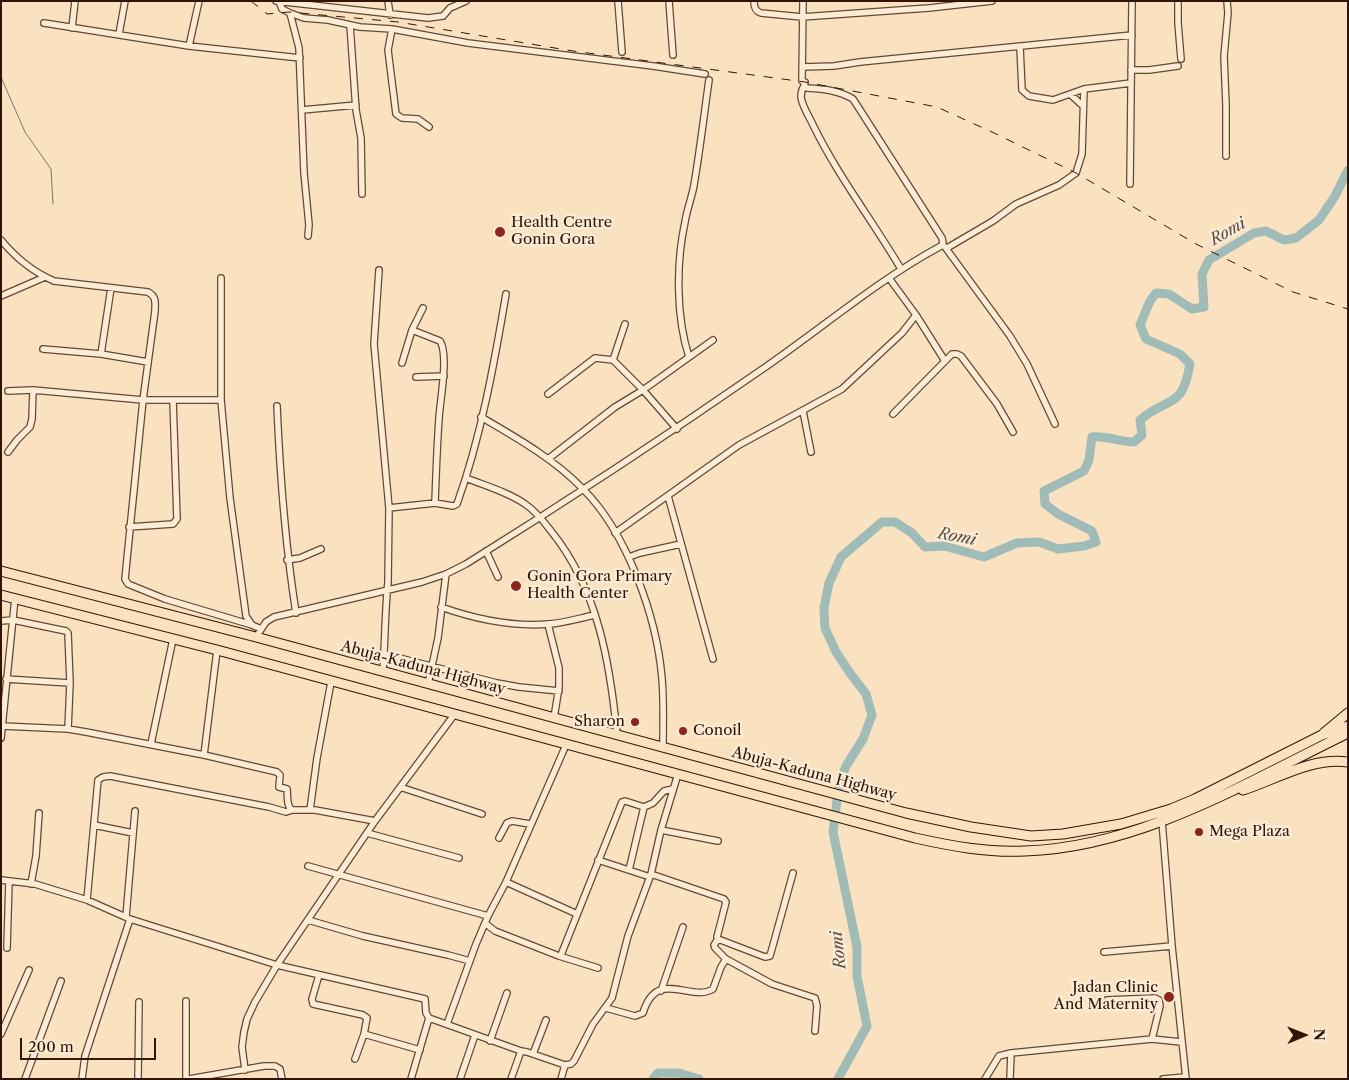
<!DOCTYPE html>
<html>
<head>
<meta charset="utf-8">
<style>
	body { margin:0 }
	#map { position:relative; width:1349px; height:1080px; overflow:hidden; background:#fae2c0; font-family:"Libre Caslon Text",serif }
	canvas { display:block }
	.frame { position:absolute; inset:0; border:2px solid #321506; pointer-events:none }
	.north { position:absolute; left:1279px; top:1010px; width:50px; height:50px; -webkit-text-stroke:4px #fcecd6; paint-order:stroke; rotate:89deg; font-size:14px; font-weight:700; line-height:20px; text-align:center; color:#321506 }
	.north::after { content:''; display:block; margin:auto; width:18px; height:22px; background:#321506; clip-path:polygon(50% 0,100% 100%,50% 72%,0 100%) }
	.scale { position:absolute; left:20px; top:1038px; width:136px; height:22px; box-sizing:border-box; border:2px solid #321506; border-top:0; padding-left:6px; font-size:15px; line-height:18px; white-space:nowrap; color:#321506; -webkit-text-stroke:4px #fcecd6; paint-order:stroke }
</style>
</head>
<body>
<div id="map">
<canvas width="1349" height="1080"></canvas>
<div class="frame"></div>
<div class="north">N</div>
<div class="scale">200 m</div>
</div>
<script>
const c = document.querySelector('canvas').getContext('2d');
c.lineJoin = 'round';
function stroke(path, color, width, dash) {
  c.strokeStyle = color;
  c.lineWidth = width;
  c.lineCap = dash ? 'butt' : 'round';
  c.setLineDash(dash || []);
  c.stroke(path);
}
function write(font, color, halo, rows, align = 'center') {
  c.font = font + ' "Libre Caslon Text",serif';
  c.lineWidth = 4.5;
  c.setLineDash([]);
  c.textBaseline = 'middle';
  c.strokeStyle = halo;
  c.fillStyle = color;
  for (const [text, x, y, turn = 0] of rows) {
    c.save();
    c.translate(x, y);
    c.rotate((+turn || 0) * Math.PI / 180);
    c.textAlign = isNaN(turn) ? turn : align;
    if (halo) c.strokeText(text, 0, 0);
    c.fillText(text, 0, 0);
    c.restore();
  }
}
const stream = new Path2D(`
	M 1,77 L 25,132 L 51,169 L 53,204`);
const river = new Path2D(`
	M 653,1079 L 658,1073 L 679,1073 L 699,1079
	M 838,1079 L 867,1026 L 857,976 L 857,947 L 833,832 L 839,785 L 846,766 L 863,739 L 872,715 L 866,694 L 850,673 L 836,652 L 825,628 L 824,608 L 829,583 L 841,557 L 882,522 L 895,522 L 912,533 L 925,547 L 944,546 L 984,557 L 1017,543 L 1039,542 L 1058,549 L 1084,546 L 1096,542 L 1092,531 L 1058,514 L 1045,504 L 1044,491 L 1084,471 L 1089,460 L 1092,437 C 1106,435 1120,442 1134,442 L 1142,435 L 1140,420 C 1170,395 1182,410 1190,364 L 1180,354 L 1146,339 L 1140,325 L 1150,301 L 1156,293 L 1169,294 L 1192,309 L 1204,307 L 1202,274 L 1209,260 L 1254,233 L 1266,231 L 1284,240 L 1296,238 L 1319,220 L 1335,196 L 1348,170`);
const minor = new Path2D(`
	M 276,1 L 428,18 L 443,16 L 450,8 L 466,1
	M 279,1 L 282,9 L 290,13 L 299,48 L 304,173 L 309,225 L 308,236
	M 388,1 L 390,15
	M 618,1 L 622,52
	M 669,1 L 673,55
	M 754,1 C 754,7 755,11 761,13 L 802,17 L 929,8 L 992,1
	M 1178,1 L 1178,23 L 1181,59
	M 290,13 L 304,18 L 328,20 L 360,27 L 392,29 L 468,43 L 653,66 L 705,74
	M 44,23 L 189,46 L 300,58
	M 350,25 L 356,110 L 361,138 L 362,194
	M 72,28 L 75,1
	M 392,29 L 388,50 L 396,114 L 402,118 L 418,119 L 429,127
	M 119,34 L 125,1
	M 189,46 L 199,1
	M 1020,47 L 1022,90 L 1029,96 L 1053,100 L 1084,89 L 1131,83
	M 802,67 L 834,66 L 860,62 L 1132,35
	M 1131,70 L 1149,70 L 1178,66
	M 804,86 C 802,89 801,92 801,97 C 802,106 809,116 813,125 C 838,176 872,220 901,269
	M 1071,95 L 1082,105
	M 302,110 L 356,105
	M 1226,156 L 1226,105 L 1224,56 L 1228,13 L 1227,1
	M 1130,184 L 1132,1
	M 1,240 C 15,257 33,272 54,281 L 148,292 C 157,297 155,303 155,311 L 143,400 L 125,579 L 128,584 L 165,599 L 252,625 L 261,629
	M 945,247 L 1010,336 L 1027,364 L 1055,424
	M 947,248 L 993,221 L 1016,204 L 1059,185 L 1076,173 L 1082,154 L 1084,89
	M 379,270 L 374,344 L 389,508 L 388,582 C 385,611 385,641 383,671
	M 221,278 L 221,400 L 230,498 L 246,616 L 252,625
	M 889,278 L 916,315 L 945,361
	M 1,296 L 45,277
	M 412,330 L 440,341 C 449,355 440,401 439,418 C 437,446 436,475 435,503
	M 43,349 L 101,354 L 148,362
	M 101,354 L 111,288
	M 689,357 C 676,317 676,263 685,222 C 687,209 692,197 694,185 C 700,150 704,115 709,80
	M 613,360 L 625,324
	M 402,363 L 412,330 L 423,308
	M 416,377 L 444,376
	M 8,391 L 33,390 L 143,400 L 221,400
	M 548,394 L 595,358 L 613,360 L 643,390 L 677,429
	M 277,406 C 280,476 285,543 296,613
	M 803,411 L 811,452
	M 893,414 L 952,354 L 957,354 L 961,356 L 997,404 L 1013,432
	M 481,417 C 517,438 554,459 583,489 C 627,533 657,617 662,679 C 664,701 663,724 663,747
	M 8,452 L 17,440 L 30,427 L 32,419 L 33,390
	M 548,459 L 615,407 L 643,390 L 713,340
	M 466,478 C 486,486 508,492 525,504 C 536,511 544,522 551,531 C 598,589 610,663 617,734
	M 668,496 L 713,659
	M 389,508 L 435,503 L 453,506 L 457,504 C 481,437 494,365 506,294
	M 129,527 L 173,524 L 177,519 L 173,400
	M 615,533 L 739,445 L 842,389 L 902,333 L 916,315
	M 486,551 L 498,577
	M 629,557 L 640,553 L 681,544
	M 287,560 L 300,558 L 321,549
	M 441,607 C 475,619 513,627 549,624 C 564,623 580,618 595,615
	M 1,621 L 13,620 L 66,631 L 68,633 L 70,683 L 68,729
	M 548,624 L 559,668 L 559,687 L 554,718
	M 256,637 L 266,622 L 274,617 L 422,582 L 446,574 L 466,564 C 567,501 666,436 764,368 C 822,328 878,280 941,246 L 943,243 L 942,238 L 853,99 C 838,90 823,89 807,88 L 804,86 L 805,82 L 802,81 L 803,1
	M 384,654 L 497,683 L 519,687 L 559,691
	M 6,679 L 70,683
	M 428,684 L 438,638 L 446,574
	M 2,726 L 68,729 L 86,732 L 204,755 L 277,772 L 280,775 L 279,787 L 287,789 C 288,796 286,806 292,810
	M 1,738 L 15,598
	M 151,744 L 173,639
	M 204,755 L 217,650
	M 400,787 L 482,814
	M 310,810 L 317,758 L 331,682
	M 1162,821 L 1172,946 L 1186,1079
	M 94,825 L 133,833
	M 661,830 L 718,841
	M 367,833 L 459,858
	M 499,838 L 507,823 L 512,821 L 530,824
	M 598,860 L 650,877
	M 308,866 L 488,916
	M 629,870 L 644,807
	M 651,874 L 724,899 L 726,902 L 717,937 L 718,939 L 714,945 L 715,948 L 726,959 L 772,984 L 815,998 L 817,1006 L 815,1031
	M 1,880 L 35,884 L 87,900 L 130,919 L 277,965 L 425,999 L 426,1013 L 429,1018 L 411,1079
	M 506,882 L 577,914
	M 31,884 L 36,856 L 39,813
	M 87,900 L 98,780 L 103,777 L 110,776 L 269,807 L 286,812 L 292,810 L 315,810 L 375,821
	M 126,917 L 135,811
	M 308,920 L 363,936 L 448,955 L 470,961
	M 485,923 L 495,931 L 559,956 L 561,955 L 622,802 L 625,801 L 644,807 L 653,803 L 664,791 L 673,789
	M 718,939 L 765,957 L 770,956 L 793,873
	M 7,948 L 9,881
	M 1104,952 L 1172,946
	M 559,956 L 598,968
	M 319,975 L 312,999 L 313,1004 L 363,1015 L 367,1018 L 364,1034 L 355,1059
	M 661,991 L 683,927
	M 1107,1000 L 1155,998 L 1159,1000 L 1160,1006 L 1152,1039
	M 186,1001 L 186,1079
	M 606,1008 L 635,1016 L 643,1013 C 657,967 691,1003 713,989 L 721,967 L 726,959
	M 429,1018 L 521,1051 L 527,1052 L 565,1065 L 571,1064 L 574,1061 L 593,1024 L 612,998 L 628,936 L 651,874 L 661,830 L 678,774
	M 447,1024 L 476,944 L 488,916 L 506,882 L 566,745
	M 1,1034 L 29,970
	M 364,1034 L 420,1050
	M 490,1041 L 507,993
	M 533,1054 L 546,1020
	M 245,1070 L 242,1047 L 244,1032 L 247,1019 L 255,1002 L 277,965 L 375,821 L 454,715
	M 25,1079 L 61,981
	M 82,1079 L 85,1056 L 130,919
	M 138,1079 L 139,1002
	M 189,1079 L 264,1066 L 275,1066 L 280,1069 L 282,1079
	M 460,1079 L 475,1035
	M 511,1079 L 521,1051
	M 561,1079 L 565,1065
	M 985,1079 L 999,1056 L 1011,1053 L 1152,1039 L 1181,1042
	M 1010,1079 L 1011,1053
	M 1163,1079 L 1185,1077`);
const highway = new Path2D(`
	M 1,571 L 256,637 L 906,813 L 971,827 L 1031,836 L 1063,834 L 1121,824 L 1171,809 L 1195,799 L 1322,735 L 1348,726
	M 1,595 L 217,650 L 915,838 C 951,846 988,853 1025,851 C 1141,847 1245,783 1348,733
	M 1324,733 L 1348,713
	M 1243,790 C 1277,779 1311,757 1348,762`);
const rail = new Path2D(`
	M 251,1 L 267,14 L 289,12 L 398,22 L 573,51 L 805,82 L 937,107 L 992,132 L 1076,173 L 1196,244 L 1293,292 L 1348,309`);
const markers = [
	[500,232,6,"#8f2418"],
	[516,586,6,"#8f2418"],
	[635,722,5,"#8f2418"],
	[683,731,5,"#8f2418"],
	[1199,832,5,"#8f2418"],
	[1169,997,6,"#8f2418"]
];
const poiNames = [
	["Health Centre",511,223],
	["Gonin Gora",511,240],
	["Gonin Gora Primary",527,577],
	["Health Center",527,594],
	["Sharon",625,722,"right"],
	["Conoil",693,731],
	["Mega Plaza",1209,832],
	["Jadan Clinic",1158,988,"right"],
	["And Maternity",1158,1005,"right"]
];
const streetNames = [
	["Abuja-Kaduna Highway",423,668,15],
	["Abuja-Kaduna Highway",814,774,15]
];
const waterNames = [
	["Romi",1228,232,-30],
	["Romi",957,537,11],
	["Romi",839,950,-96]
];
stroke(stream, '#747971', 1);
stroke(river, '#a0bcb9', 9);
stroke(minor, '#644834', 8);
stroke(highway, '#321506', 11);
stroke(minor, '#fcecd6', 5.5);
stroke(highway, '#fae2c0', 9);
stroke(rail, '#321506', 1, [9, 9]);
for (const [x, y, r, color] of markers) {
  const dot = new Path2D();
  dot.arc(x, y, r, 0, 2 * Math.PI);
  c.fillStyle = color;
  c.fill(dot);
  stroke(dot, '#fcecd6', 2);
}
write('15px', '#321506', '#fcecd6', poiNames, 'left');
write('15px', '#321506', '#fcecd6', streetNames);
write('italic 16px', '#584f45', '#fcecd6', waterNames);
</script>
</body>
</html>
